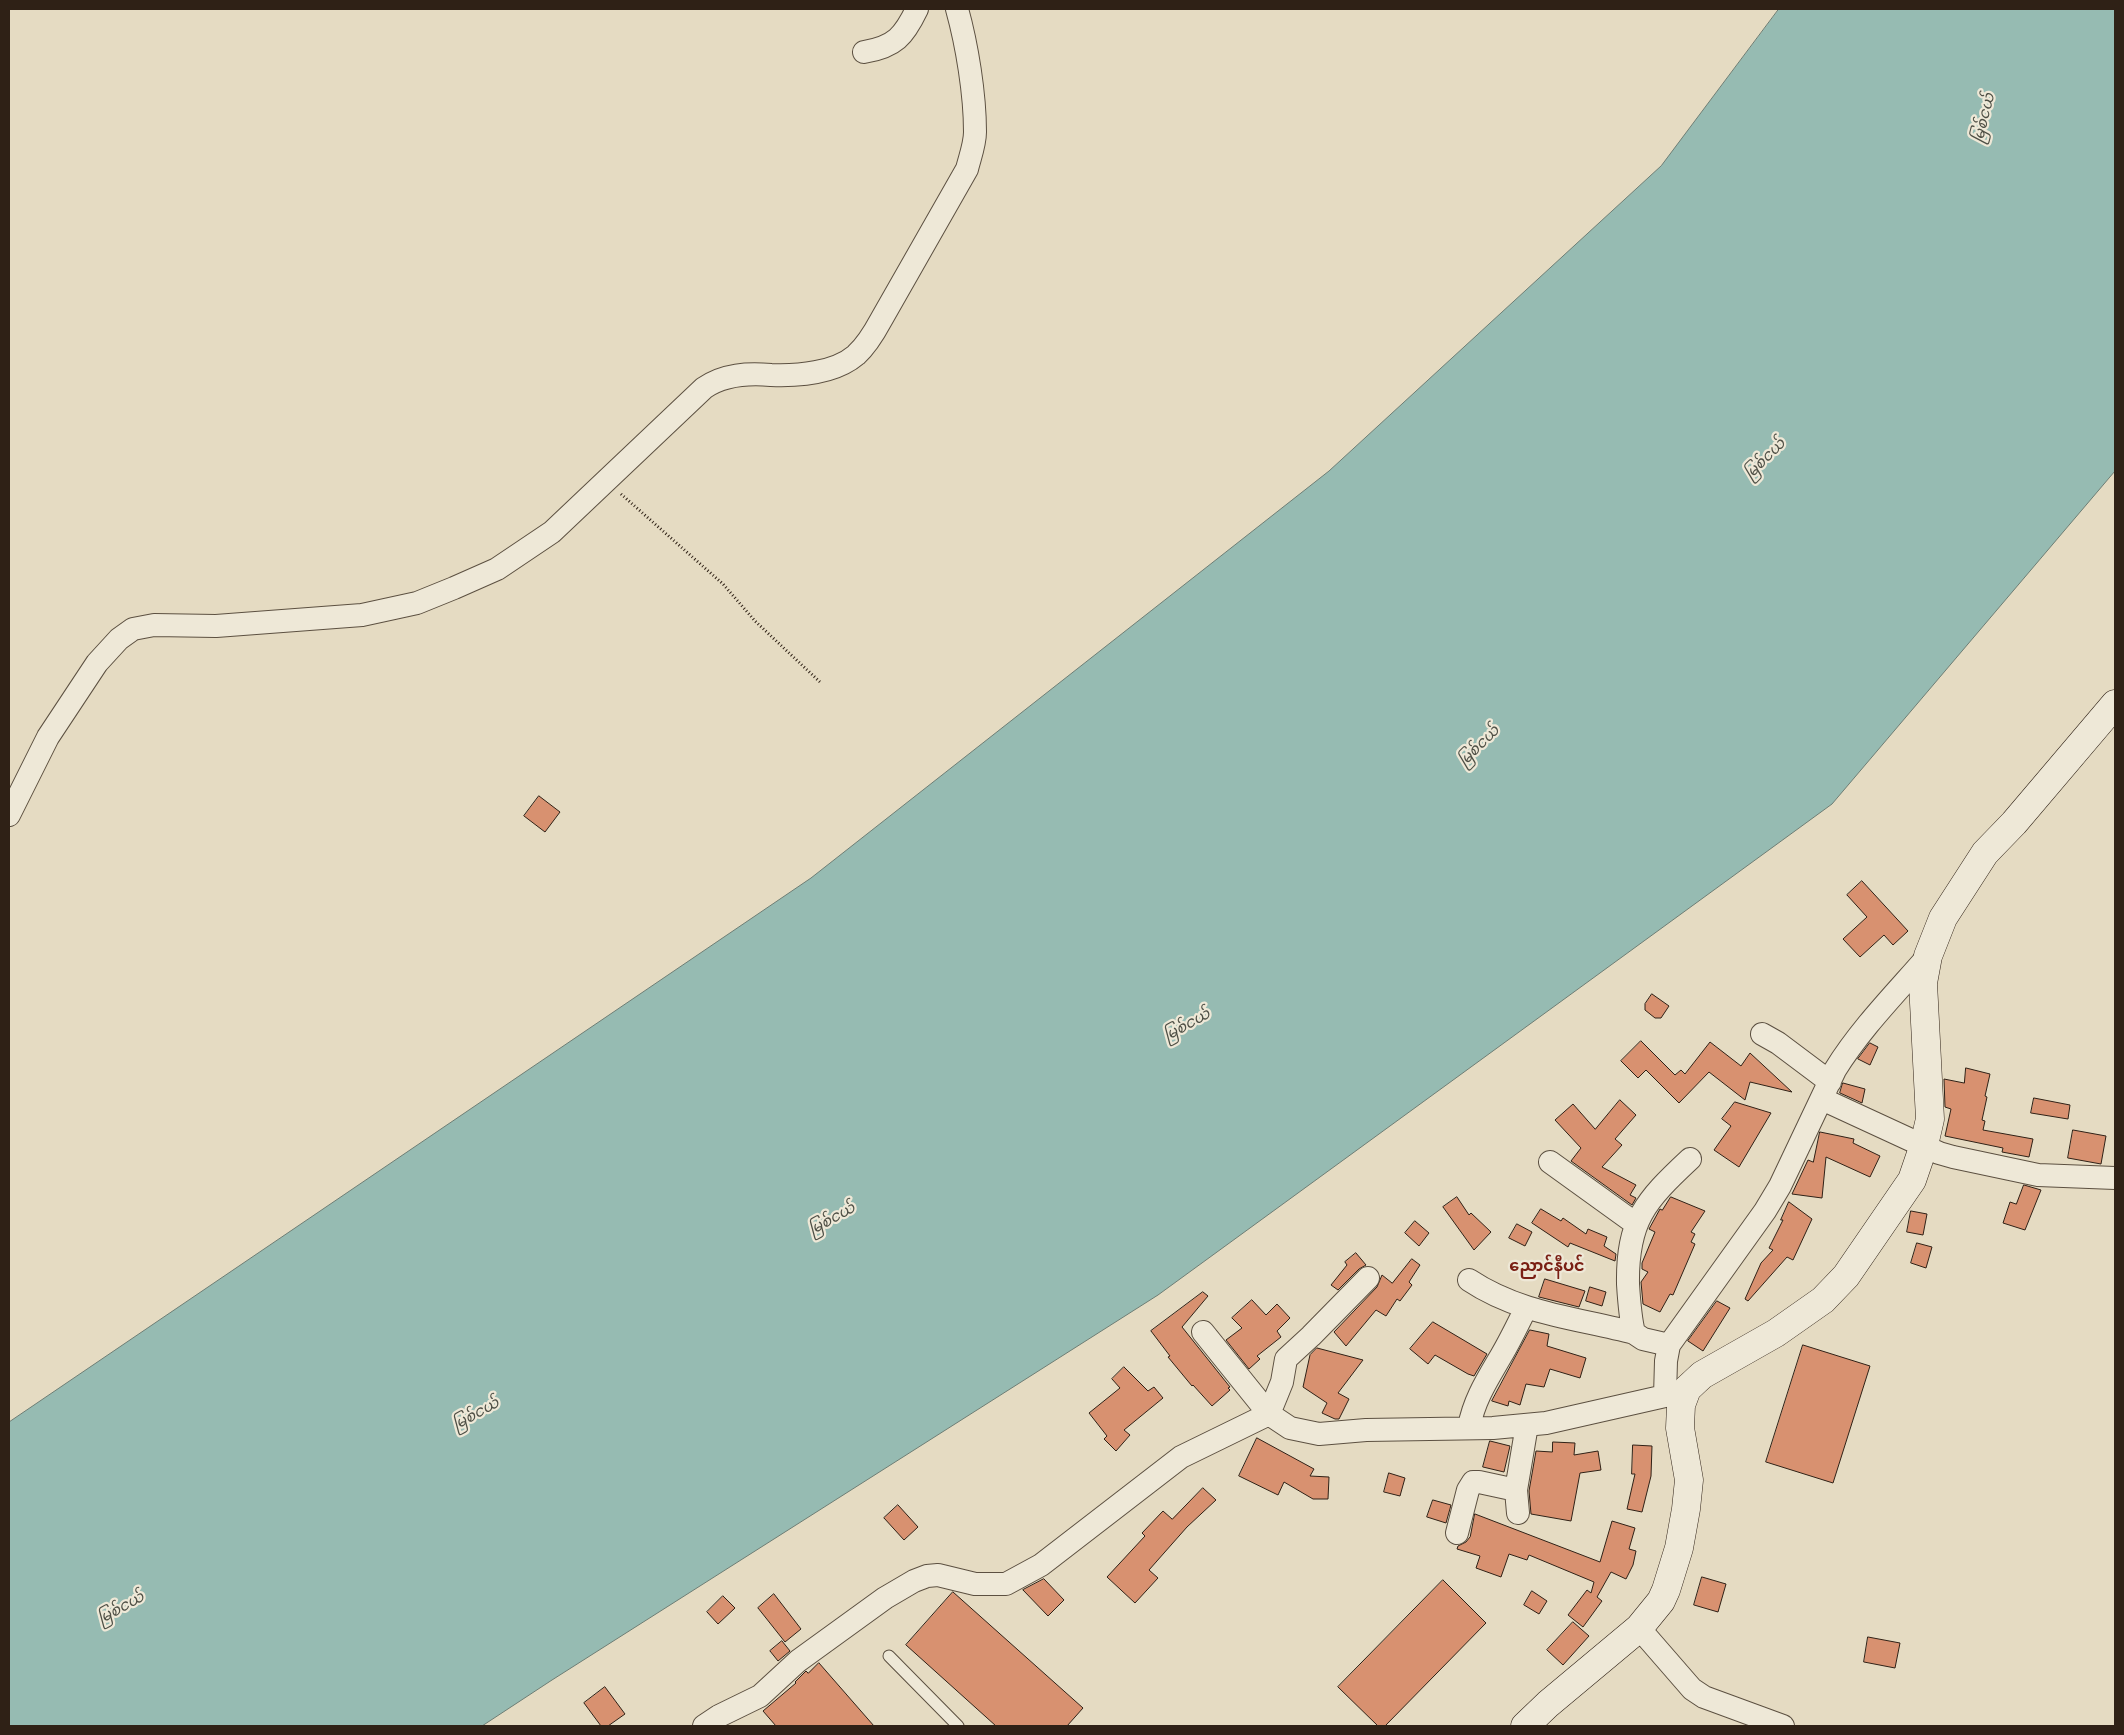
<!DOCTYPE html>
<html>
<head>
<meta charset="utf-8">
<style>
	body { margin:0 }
	#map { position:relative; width:2124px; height:1735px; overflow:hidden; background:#e5dbc2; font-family:"Libre Caslon Text",serif }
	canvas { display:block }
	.frame { position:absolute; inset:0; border:10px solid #2f2116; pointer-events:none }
</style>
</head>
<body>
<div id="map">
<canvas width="2124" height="1735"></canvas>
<div class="frame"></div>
</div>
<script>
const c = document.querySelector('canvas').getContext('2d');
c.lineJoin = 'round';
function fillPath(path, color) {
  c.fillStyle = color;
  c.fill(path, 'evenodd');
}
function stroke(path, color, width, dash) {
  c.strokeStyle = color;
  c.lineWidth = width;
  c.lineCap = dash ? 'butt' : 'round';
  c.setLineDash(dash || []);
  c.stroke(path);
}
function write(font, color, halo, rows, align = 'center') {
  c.font = font + ' "Libre Caslon Text","Noto Sans Myanmar",serif';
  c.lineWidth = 4.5;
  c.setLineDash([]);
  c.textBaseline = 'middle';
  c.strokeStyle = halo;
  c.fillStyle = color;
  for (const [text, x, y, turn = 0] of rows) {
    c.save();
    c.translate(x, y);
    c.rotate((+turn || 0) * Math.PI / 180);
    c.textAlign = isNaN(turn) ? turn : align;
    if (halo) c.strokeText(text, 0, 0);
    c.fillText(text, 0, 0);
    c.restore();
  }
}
const water = new Path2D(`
	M 1779,9 L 2115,9 L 2115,471 L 1832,804 L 1158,1295 L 552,1680 L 482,1726 L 9,1726 L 9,1422 L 811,878 L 1329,471 L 1661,166 Z`);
const building = new Path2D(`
	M 539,796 L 560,812 L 545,832 L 524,816 Z
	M 1862,881 L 1908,931 L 1893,945 L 1884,935 L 1860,957 L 1843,939 L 1867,917 L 1847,895 Z
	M 1652,994 L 1669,1006 L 1661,1018 L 1655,1018 L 1645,1010 L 1645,1004 Z
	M 1641,1041 L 1675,1075 L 1681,1070 L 1685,1074 L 1710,1042 L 1741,1066 L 1750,1053 L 1792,1092 L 1750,1082 L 1745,1100 L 1709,1072 L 1679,1103 L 1646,1070 L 1638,1078 L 1621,1061 Z
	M 1870,1043 L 1878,1047 L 1870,1065 L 1858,1059 Z
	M 1966,1068 L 1990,1074 L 1985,1096 L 1987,1097 L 1982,1120 L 1985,1121 L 1983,1130 L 2033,1139 L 2029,1157 L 2002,1152 L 2003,1148 L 1945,1136 L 1951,1109 L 1945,1107 L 1944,1079 L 1964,1083 Z
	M 1843,1083 L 1865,1089 L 1862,1103 L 1840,1093 Z
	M 2034,1098 L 2070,1105 L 2068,1119 L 2031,1113 Z
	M 1620,1100 L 1636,1115 L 1615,1139 L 1622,1145 L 1602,1167 L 1636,1185 L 1630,1195 L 1636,1198 L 1632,1205 L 1571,1161 L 1581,1148 L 1555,1120 L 1573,1104 L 1595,1129 Z
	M 1735,1102 L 1771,1113 L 1739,1167 L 1714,1150 L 1731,1126 L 1722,1119 Z
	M 2073,1130 L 2106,1136 L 2101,1164 L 2068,1158 Z
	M 1820,1132 L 1854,1139 L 1853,1143 L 1880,1156 L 1870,1177 L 1826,1157 L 1822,1198 L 1792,1194 L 1808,1160 L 1813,1162 Z
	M 2024,1185 L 2041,1190 L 2025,1230 L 2003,1223 L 2010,1202 L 2016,1204 Z
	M 1457,1197 L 1469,1215 L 1471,1213 L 1491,1232 L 1474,1250 L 1443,1207 Z
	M 1671,1197 L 1705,1211 L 1691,1232 L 1695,1234 L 1691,1242 L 1695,1244 L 1673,1295 L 1670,1294 L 1660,1312 L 1643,1304 L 1641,1282 L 1648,1272 L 1642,1269 L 1642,1263 L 1655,1232 L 1649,1229 L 1660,1209 L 1662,1210 Z
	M 1789,1202 L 1812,1219 L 1793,1260 L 1787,1257 L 1748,1301 L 1745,1299 L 1761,1263 L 1773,1250 L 1769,1248 L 1783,1220 L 1781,1220 Z
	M 1541,1209 L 1561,1221 L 1563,1218 L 1586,1234 L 1588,1229 L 1607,1237 L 1604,1246 L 1616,1254 L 1615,1261 L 1570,1243 L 1568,1247 L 1532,1223 Z
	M 1911,1211 L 1927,1214 L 1923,1235 L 1907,1232 Z
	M 1415,1221 L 1429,1233 L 1419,1246 L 1405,1233 Z
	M 1517,1224 L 1532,1232 L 1525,1246 L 1509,1238 Z
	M 1917,1243 L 1932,1247 L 1926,1268 L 1911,1263 Z
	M 1356,1253 L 1366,1265 L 1359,1269 L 1338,1290 L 1331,1285 L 1347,1265 L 1345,1262 Z
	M 1412,1259 L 1420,1265 L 1409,1282 L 1412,1285 L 1400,1301 L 1397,1299 L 1386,1316 L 1376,1310 L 1346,1346 L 1334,1332 L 1377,1287 L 1382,1275 L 1392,1283 Z
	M 1545,1279 L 1585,1291 L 1579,1307 L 1539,1297 Z
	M 1590,1287 L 1606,1292 L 1602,1306 L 1586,1301 Z
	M 1203,1292 L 1208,1296 L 1182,1327 L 1230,1387 L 1228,1388 L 1230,1390 L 1212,1406 L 1193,1385 L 1192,1386 L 1168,1357 L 1170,1356 L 1151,1331 Z
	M 1252,1300 L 1266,1315 L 1277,1304 L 1290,1318 L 1277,1331 L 1281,1337 L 1257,1356 L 1260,1359 L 1249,1369 L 1226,1340 L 1242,1328 L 1232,1318 Z
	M 1717,1301 L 1730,1308 L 1703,1351 L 1688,1341 Z
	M 1433,1322 L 1487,1354 L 1474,1376 L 1468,1374 L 1435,1355 L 1428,1364 L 1410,1349 Z
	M 1530,1330 L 1549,1334 L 1547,1346 L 1586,1358 L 1580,1378 L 1550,1369 L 1544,1387 L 1526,1384 L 1520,1405 L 1509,1401 L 1508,1406 L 1492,1401 Z
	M 1803,1345 L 1870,1366 L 1833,1483 L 1766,1462 Z
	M 1317,1348 L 1363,1360 L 1338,1393 L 1349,1399 L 1339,1419 L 1335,1419 L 1322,1413 L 1327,1403 L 1303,1387 L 1310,1355 Z
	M 1124,1367 L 1148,1391 L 1154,1387 L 1163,1398 L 1124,1430 L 1130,1435 L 1116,1451 L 1104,1439 L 1107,1436 L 1089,1413 L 1120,1388 L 1112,1379 Z
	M 1257,1438 L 1314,1469 L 1310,1476 L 1329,1477 L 1328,1499 L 1313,1499 L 1284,1482 L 1278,1495 L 1239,1476 Z
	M 1490,1441 L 1510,1446 L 1504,1472 L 1483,1467 Z
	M 1553,1442 L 1575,1443 L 1574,1455 L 1598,1451 L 1601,1470 L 1580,1473 L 1571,1521 L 1531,1514 L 1529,1491 L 1536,1451 L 1552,1452 Z
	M 1633,1445 L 1652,1446 L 1651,1476 L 1642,1512 L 1627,1509 L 1635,1474 L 1632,1474 Z
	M 1389,1473 L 1405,1478 L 1400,1496 L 1384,1492 Z
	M 1203,1488 L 1216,1500 L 1187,1527 L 1149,1570 L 1158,1578 L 1135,1603 L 1107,1577 L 1145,1536 L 1142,1533 L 1163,1511 L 1172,1519 Z
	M 1433,1500 L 1451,1505 L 1446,1523 L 1427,1517 Z
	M 898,1505 L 918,1527 L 904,1540 L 884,1518 Z
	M 1475,1514 L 1600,1562 L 1612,1521 L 1635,1528 L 1629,1549 L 1636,1551 L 1633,1565 L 1626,1579 L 1611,1572 L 1597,1597 L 1602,1601 L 1583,1627 L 1568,1615 L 1587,1590 L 1591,1593 L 1594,1582 L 1529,1555 L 1527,1560 L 1509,1554 L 1501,1577 L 1476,1568 L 1480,1556 L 1457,1549 L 1458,1546 L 1466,1542 L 1470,1537 Z
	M 1702,1577 L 1726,1584 L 1718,1612 L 1694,1605 Z
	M 1044,1579 L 1064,1600 L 1048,1616 L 1023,1590 Z
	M 1443,1580 L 1486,1623 L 1385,1726 L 1378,1726 L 1338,1687 Z
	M 1532,1591 L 1547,1601 L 1539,1614 L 1524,1605 Z
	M 953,1592 L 1083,1708 L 1067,1726 L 996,1726 L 906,1645 Z
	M 774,1594 L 801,1629 L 785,1642 L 758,1608 Z
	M 723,1596 L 735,1608 L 718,1624 L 707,1612 Z
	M 1573,1622 L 1589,1636 L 1563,1665 L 1547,1650 Z
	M 1868,1637 L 1900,1643 L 1895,1668 L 1864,1662 Z
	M 782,1641 L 790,1651 L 778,1661 L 770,1651 Z
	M 819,1663 L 874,1726 L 776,1726 L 763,1711 L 796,1683 L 795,1682 L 806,1671 L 808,1673 Z
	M 605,1687 L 625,1714 L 608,1726 L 601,1726 L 584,1703 Z`);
const path = new Path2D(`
	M 621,494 L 723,584 L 755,621 L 820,682`);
const lane = new Path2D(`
	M 889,1656 L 958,1726`);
const street = new Path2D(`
	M 864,52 C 895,47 904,36 917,9
	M 9,815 L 48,737 L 97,663 L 119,639 L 133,629 L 154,625 L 216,626 L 362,615 L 417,603 L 454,588 L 497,569 L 552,532 L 704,388 C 724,374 748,373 771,375 C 798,376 835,373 856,355 C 867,345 874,333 881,320 L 967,169 C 970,157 975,144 975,132 C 975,94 967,45 957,9
	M 1762,1034 L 1778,1043 L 1830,1082
	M 1822,1099 L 1939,1153 L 1953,1157 L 2038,1175 L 2115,1178
	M 1550,1162 L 1636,1224
	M 1469,1280 C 1520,1314 1577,1318 1634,1333 L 1643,1339 L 1669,1345
	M 1203,1332 L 1269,1414 L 1282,1382 L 1286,1359 L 1311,1336 L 1368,1278
	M 1634,1333 C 1630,1317 1629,1300 1628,1284 C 1627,1221 1645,1201 1690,1159
	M 1665,1396 L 1666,1361 L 1669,1345 L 1765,1211 L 1780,1186 L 1835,1070 C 1861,1028 1896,993 1928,956
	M 1469,1427 C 1474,1400 1487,1380 1501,1356 C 1510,1341 1518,1324 1526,1308
	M 1518,1513 L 1516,1490 L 1527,1425
	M 1457,1533 L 1468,1490 L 1473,1482 L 1479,1482 L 1516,1490
	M 1639,1628 L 1692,1689 L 1704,1697 L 1783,1726
	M 704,1726 L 719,1716 L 760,1696 L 798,1661 L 885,1598 L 914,1581 L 927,1576 L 938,1575 L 975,1584 L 1006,1584 L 1041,1565 L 1181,1457 L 1269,1414 L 1290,1428 L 1319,1434 L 1366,1430 L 1493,1428 L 1546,1423 L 1665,1396 L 1685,1394`);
const secondary = new Path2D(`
	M 1525,1726 L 1548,1704 L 1639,1628 L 1661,1601 L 1666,1590 L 1679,1548 L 1686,1509 L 1689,1480 L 1680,1428 L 1681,1405 L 1687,1389 L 1702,1375 L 1776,1333 L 1823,1300 L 1846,1276 L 1912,1180 L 1924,1145 L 1930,1119 L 1923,983 L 1928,956 L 1943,918 L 1985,853 L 2014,823 L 2115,704`);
const waterNames = [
	["မြစ်ငယ်",1984,118,-76],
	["မြစ်ငယ်",1765,459,-45],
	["မြစ်ငယ်",1479,746,-45],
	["မြစ်ငယ်",1187,1025,-29],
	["မြစ်ငယ်",832,1219,-29],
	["မြစ်ငယ်",476,1414,-29],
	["မြစ်ငယ်",121,1608,-29]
];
const quarterNames = [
	["ညောင်နီပင်",1547,1266]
];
fillPath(water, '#96bbb2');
stroke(water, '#6d7d74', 1);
fillPath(building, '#d89170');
stroke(building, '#2f2116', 1);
stroke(lane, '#5c5041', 13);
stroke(street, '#5c5041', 24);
stroke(secondary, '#2f2116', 29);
stroke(path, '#2f2116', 3, [1, 2.5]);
stroke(lane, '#eee8d7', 11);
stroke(street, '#eee8d7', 22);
stroke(secondary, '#eee8d7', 28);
write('italic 15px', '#4e4f45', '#eee8d7', waterNames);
write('bold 16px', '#7a1f14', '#eee8d7', quarterNames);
</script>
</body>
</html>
